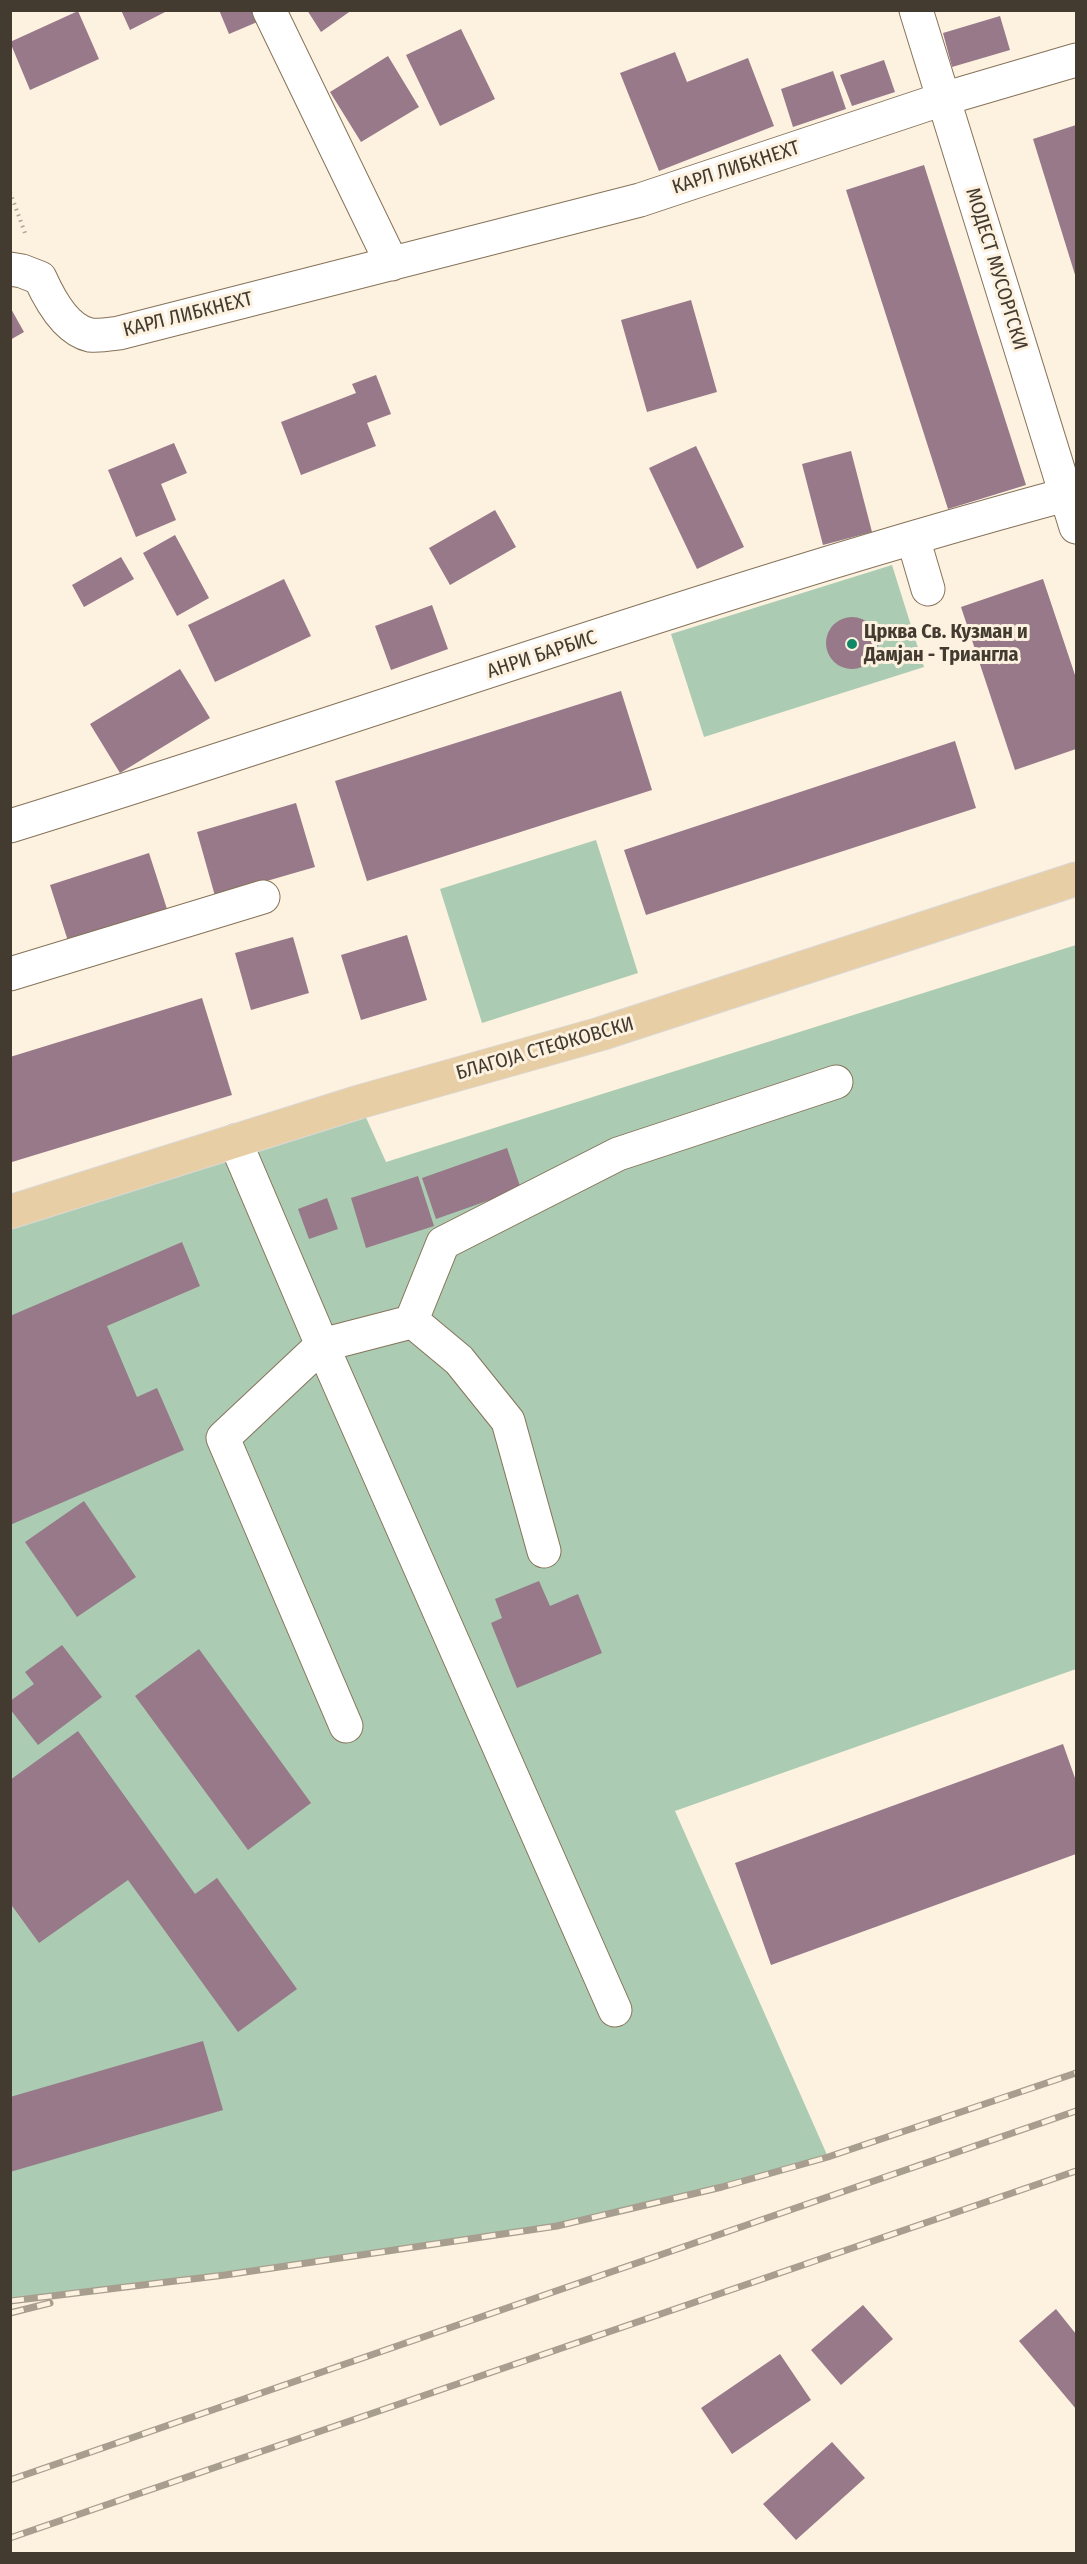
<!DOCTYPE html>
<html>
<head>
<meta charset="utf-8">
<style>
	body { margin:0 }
	#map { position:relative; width:1087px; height:2564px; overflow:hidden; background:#fdf1e0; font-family:"Fira Sans Condensed",sans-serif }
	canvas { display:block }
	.frame { position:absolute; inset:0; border:12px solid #433b30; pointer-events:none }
</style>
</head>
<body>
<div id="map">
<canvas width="1087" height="2564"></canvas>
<div class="frame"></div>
</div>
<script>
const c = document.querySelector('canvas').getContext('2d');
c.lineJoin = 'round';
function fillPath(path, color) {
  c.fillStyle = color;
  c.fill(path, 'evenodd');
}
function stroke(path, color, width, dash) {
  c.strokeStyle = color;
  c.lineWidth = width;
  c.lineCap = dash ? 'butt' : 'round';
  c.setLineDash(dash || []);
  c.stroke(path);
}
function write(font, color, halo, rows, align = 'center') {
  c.font = font + ' "Fira Sans Condensed",sans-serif';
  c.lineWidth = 6;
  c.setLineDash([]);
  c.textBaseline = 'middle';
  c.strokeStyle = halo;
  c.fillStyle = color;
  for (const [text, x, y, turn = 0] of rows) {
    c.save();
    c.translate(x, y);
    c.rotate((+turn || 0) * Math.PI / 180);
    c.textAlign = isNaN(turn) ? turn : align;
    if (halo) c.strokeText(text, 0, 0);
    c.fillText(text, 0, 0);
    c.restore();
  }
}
const green = new Path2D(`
	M 892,565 L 924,667 L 704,737 L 671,634 Z
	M 596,840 L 638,973 L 482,1023 L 440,889 Z
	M 1076,945 L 1076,1669 L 675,1811 L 828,2157 L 722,2187 L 557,2226 L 174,2281 L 11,2301 L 10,1213 L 359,1102 L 386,1162 Z`);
const building = new Path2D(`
	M 121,10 L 169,10 L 130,30 Z
	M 219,10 L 258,10 L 262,20 L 229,34 Z
	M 307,10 L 352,10 L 321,32 Z
	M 78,11 L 99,59 L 30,90 L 10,42 Z
	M 1000,16 L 1010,50 L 952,67 L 943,33 Z
	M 461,29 L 495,99 L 440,126 L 406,55 Z
	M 675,52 L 687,82 L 748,58 L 774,126 L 659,171 L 620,73 Z
	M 388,56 L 419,107 L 361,142 L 330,92 Z
	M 884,60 L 895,92 L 852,106 L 840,75 Z
	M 833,71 L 846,109 L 793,127 L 781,89 Z
	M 1076,125 L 1076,278 L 1033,139 Z
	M 924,165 L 1026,485 L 948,509 L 846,190 Z
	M 691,300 L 717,392 L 647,412 L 621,320 Z
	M 10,307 L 24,332 L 10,340 Z
	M 376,375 L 391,414 L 367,423 L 376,446 L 301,475 L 281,422 L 356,393 L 352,384 Z
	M 174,443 L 187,473 L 161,484 L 176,520 L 136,537 L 108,470 Z
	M 696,446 L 744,547 L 697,569 L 649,468 Z
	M 851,451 L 872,532 L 823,545 L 802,464 Z
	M 495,510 L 516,547 L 450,585 L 429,548 Z
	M 175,535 L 209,598 L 177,616 L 143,553 Z
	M 121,557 L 134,579 L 84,607 L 72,585 Z
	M 284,579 L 311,636 L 215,682 L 188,625 Z
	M 1043,579 L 1076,678 L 1076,749 L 1015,770 L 961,607 Z
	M 432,605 L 448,649 L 391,670 L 375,626 Z
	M826 643a26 26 0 1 1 52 0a26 26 0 1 1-52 0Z
	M 180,669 L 210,718 L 120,773 L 90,724 Z
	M 621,691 L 652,790 L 367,881 L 335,781 Z
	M 955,741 L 976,808 L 646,915 L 624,850 Z
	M 296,803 L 315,867 L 215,896 L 197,832 Z
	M 149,853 L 167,909 L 68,941 L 50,885 Z
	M 407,935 L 427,1000 L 361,1020 L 341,955 Z
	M 293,937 L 309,993 L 251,1010 L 235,953 Z
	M 202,998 L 232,1095 L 12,1162 L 10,1057 Z
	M 507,1148 L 521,1189 L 436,1219 L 422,1178 Z
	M 418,1176 L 434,1226 L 366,1248 L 351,1198 Z
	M 327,1198 L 338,1229 L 309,1239 L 298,1209 Z
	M 182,1242 L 200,1286 L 107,1326 L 137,1397 L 157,1388 L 184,1450 L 10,1525 L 10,1316 Z
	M 84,1501 L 136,1577 L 77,1617 L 25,1542 Z
	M 539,1581 L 550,1606 L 578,1594 L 602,1653 L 517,1688 L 491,1623 L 502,1618 L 495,1599 Z
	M 62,1645 L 102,1697 L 38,1745 L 10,1709 L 10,1701 L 34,1684 L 25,1672 Z
	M 199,1649 L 311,1803 L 248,1850 L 135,1696 Z
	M 78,1731 L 195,1894 L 217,1878 L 297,1989 L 238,2032 L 128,1880 L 39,1943 L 10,1903 L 10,1780 Z
	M 1063,1744 L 1076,1781 L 1076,1854 L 771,1965 L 735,1863 Z
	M 203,2041 L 223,2110 L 10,2172 L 10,2097 Z
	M 863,2305 L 893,2339 L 841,2385 L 811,2350 Z
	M 1056,2309 L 1076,2334 L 1076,2409 L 1019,2341 Z
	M 780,2354 L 811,2400 L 732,2454 L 701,2408 Z
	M 832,2442 L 865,2478 L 796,2540 L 763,2504 Z`);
const path = new Path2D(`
	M 10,192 L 25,233`);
const minor = new Path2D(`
	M 269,10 L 392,264
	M 916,10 L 1076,527
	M 10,269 L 22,271 L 40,278 C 49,298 66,330 90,335 C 99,336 111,334 119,333 L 640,200 L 943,99 L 1076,60
	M 913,538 L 928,589
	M 10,826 C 366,716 717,588 1076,492
	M 10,974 L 263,897
	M 235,1141 L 322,1345 L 615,2010
	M 411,1320 L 459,1360 L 508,1421 L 544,1551
	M 346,1726 L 223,1438 L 322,1345 L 411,1322 L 443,1243 L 618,1154 L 836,1082`);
const major = new Path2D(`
	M 10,1212 L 359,1102 L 600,1034 L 1076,879`);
const rail = new Path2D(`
	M 10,2301 L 225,2275 L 557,2226 L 722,2187 L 828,2157 L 1076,2073
	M 10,2313 L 50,2303
	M 10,2480 L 1076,2111
	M 10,2538 L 1076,2171`);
const markers = [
	[852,644,6,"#128767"]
];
const streetNames = [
	["КАРЛ ЛИБКНЕХТ",736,168,-18],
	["МОДЕСТ МУСОРГСКИ",996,269,73],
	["КАРЛ ЛИБКНЕХТ",188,315,-14],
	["АНРИ БАРБИС",542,655,-18],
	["БЛАГОЈА СТЕФКОВСКИ",545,1049,-16]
];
const poiNames = [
	["Црква Св. Кузман и",864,632],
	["Дамјан - Триангла",864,655]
];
fillPath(green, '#abccb2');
fillPath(building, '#97798a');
stroke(minor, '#867359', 35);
stroke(major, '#d9d8d6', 35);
stroke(path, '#b0a697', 4, [1.5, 4.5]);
stroke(minor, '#fff', 33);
stroke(major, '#e8cea5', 33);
stroke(rail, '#a89e8f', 7);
stroke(rail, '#fdf1e0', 4.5, [14]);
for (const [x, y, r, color] of markers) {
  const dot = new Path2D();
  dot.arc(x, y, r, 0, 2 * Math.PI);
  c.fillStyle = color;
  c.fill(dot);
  stroke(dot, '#fdf1e0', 2);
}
write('20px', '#433b30', '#fdf1e0', streetNames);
write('bold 20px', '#433b30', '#fdf1e0', poiNames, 'left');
</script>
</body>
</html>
